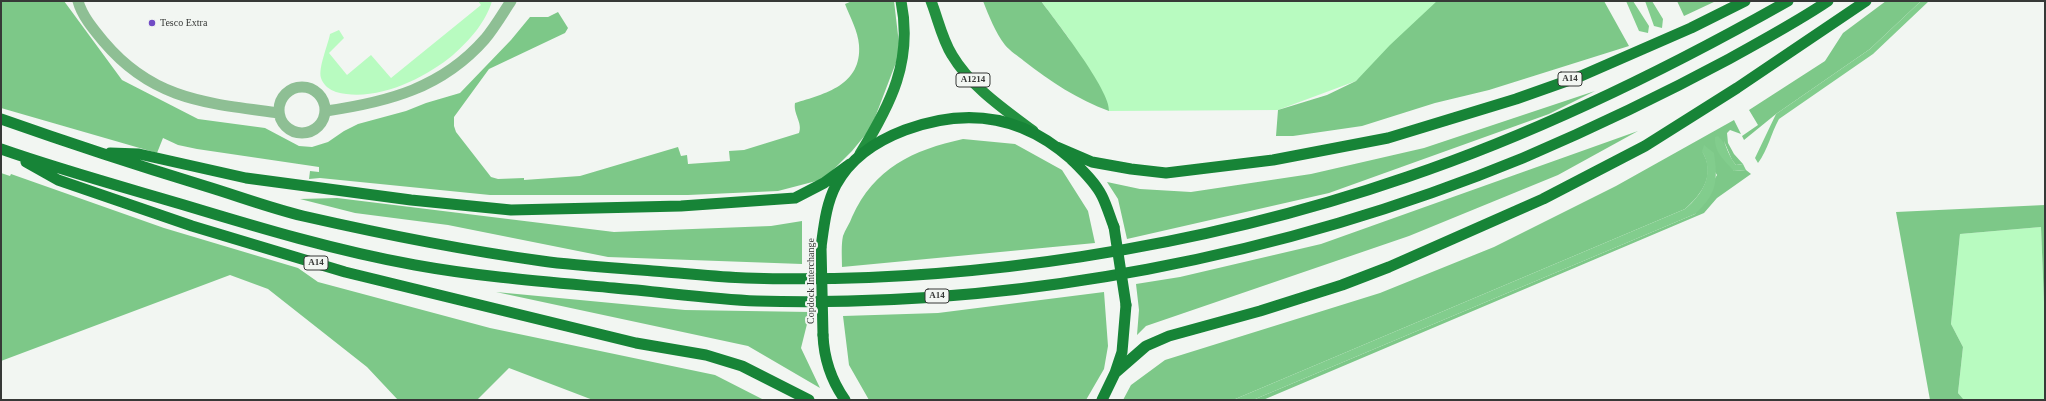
<!DOCTYPE html>
<html>
<head>
<meta charset="utf-8">
<style>
	body { margin:0 }
	#map { position:relative; width:2046px; height:401px; overflow:hidden; background:#f2f6f2; font-family:Georgia,serif }
	canvas { display:block }
	.frame { position:absolute; inset:0; border:2px solid #373937; pointer-events:none }
</style>
</head>
<body>
<div id="map">
<canvas width="2046" height="401"></canvas>
<div class="frame"></div>
</div>
<script>
const c = document.querySelector('canvas').getContext('2d');
c.lineJoin = 'round';
function fillPath(path, color) {
  c.fillStyle = color;
  c.fill(path, 'evenodd');
}
function stroke(path, color, width, dash) {
  c.strokeStyle = color;
  c.lineWidth = width;
  c.lineCap = dash ? 'butt' : 'round';
  c.setLineDash(dash || []);
  c.stroke(path);
}
function write(font, color, halo, rows, align = 'center') {
  c.font = font + ' Georgia,serif';
  c.lineWidth = 4;
  c.setLineDash([]);
  c.textBaseline = 'middle';
  c.strokeStyle = halo;
  c.fillStyle = color;
  for (const [text, x, y, turn = 0] of rows) {
    c.save();
    c.translate(x, y);
    c.rotate((+turn || 0) * Math.PI / 180);
    c.textAlign = isNaN(turn) ? turn : align;
    if (halo) c.strokeText(text, 0, 0);
    c.fillText(text, 0, 0);
    c.restore();
  }
}
const green = new Path2D(`
	M 478,1 L 492,1 C 486,22 469,41 453,55 C 424,79 375,103 336,92 C 330,90 323,85 321,78 C 318,68 328,45 330,34 L 339,30 L 344,38 L 329,53 L 347,75 L 371,55 L 391,78 L 481,5 Z
	M 1041,1 L 1445,1 L 1356,81 L 1278,110 L 1109,111 L 1068,37 Z
	M 2041,227 L 2045,328 L 2045,400 L 1964,400 L 1958,393 L 1963,347 L 1951,324 L 1960,234 Z`);
const forest = new Path2D(`
	M 1,1 L 64,1 L 122,80 L 198,119 L 265,128 L 299,146 L 312,147 L 328,142 L 344,131 L 358,124 L 406,111 L 426,103 L 460,93 L 511,40 L 530,17 L 548,17 L 558,12 L 568,28 L 565,33 L 489,69 L 454,117 L 454,126 L 456,132 L 491,177 L 498,179 L 524,178 L 524,180 L 580,176 L 678,147 L 681,156 L 687,155 L 688,164 L 730,161 L 729,151 L 744,150 L 799,133 C 803,123 793,114 795,103 C 825,94 862,85 859,45 C 858,31 850,17 845,4 L 852,1 L 894,1 L 900,52 L 871,128 L 852,151 L 824,179 L 778,191 L 688,195 L 490,195 L 320,178 L 309,179 L 310,171 L 319,172 L 319,167 L 197,149 L 178,145 L 163,138 L 157,153 L 1,108 Z
	M 983,1 L 1041,1 C 1055,20 1111,91 1109,111 C 1078,100 1050,81 1024,61 C 1018,56 1010,51 1005,45 C 995,32 989,16 983,1 Z
	M 1437,1 L 1604,1 L 1629,46 L 1489,90 L 1435,103 L 1362,126 L 1293,136 L 1276,136 L 1278,110 L 1327,95 L 1356,81 L 1390,45 Z
	M 1677,1 L 1716,1 L 1684,16 Z
	M 1886,1 L 1921,1 L 1870,49 L 1776,114 L 1744,140 L 1742,136 L 1758,125 L 1749,110 L 1825,61 L 1843,33 Z
	M 1595,91 L 1549,114 L 1329,193 L 1127,239 L 1118,199 L 1107,182 L 1140,189 L 1191,192 L 1311,174 L 1424,148 Z
	M 1734,120 L 1741,134 L 1730,130 L 1727,133 L 1728,143 L 1734,154 L 1743,164 L 1736,165 L 1732,160 L 1724,141 L 1734,171 L 1746,170 L 1751,174 L 1717,198 L 1704,213 L 1263,400 L 1253,400 L 1695,214 L 1717,175 L 1702,151 C 1716,174 1703,193 1685,209 L 1233,400 L 1123,400 L 1131,385 L 1165,360 L 1380,293 L 1494,247 L 1616,186 Z
	M 1638,131 L 1558,175 L 1409,236 L 1146,326 L 1137,335 L 1139,310 L 1136,284 L 1180,277 L 1321,244 Z
	M 963,139 L 1015,144 L 1062,170 L 1088,211 L 1095,243 L 842,267 C 842,257 841,245 843,236 C 845,230 850,223 852,217 C 874,168 913,150 963,139 Z
	M 1,173 L 10,176 L 11,174 L 164,228 L 298,268 L 318,282 L 490,328 L 715,375 L 764,400 L 593,400 L 509,368 L 477,400 L 398,400 L 367,367 L 268,289 L 230,275 L 1,361 Z
	M 337,198 L 614,232 L 771,226 L 802,221 L 802,264 L 608,257 L 448,225 L 355,213 L 300,199 Z
	M 2045,205 L 2045,328 L 2041,227 L 1960,234 L 1951,324 L 1963,347 L 1958,393 L 1964,400 L 1930,400 L 1896,212 Z
	M 496,292 L 685,310 L 810,312 L 801,348 L 820,388 L 748,346 Z
	M 1104,292 L 1108,346 L 1104,369 L 1086,400 L 869,400 L 849,365 L 843,316 L 938,313 Z`);
const water = new Path2D(`
	M 1626,1 L 1633,1 L 1649,26 L 1648,33 L 1639,31 Z
	M 1645,1 L 1652,1 L 1663,19 L 1662,28 L 1654,26 Z
	M 1921,1 L 1929,1 L 1873,54 L 1779,119 C 1771,133 1768,150 1758,163 L 1755,158 L 1776,114 L 1870,49 Z
	M 1718,136 C 1727,144 1728,156 1736,165 L 1743,164 L 1746,170 L 1734,171 C 1724,160 1714,152 1715,137 Z
	M 1704,145 L 1714,153 C 1718,181 1717,194 1695,214 L 1253,400 L 1233,400 L 1685,209 C 1703,194 1715,174 1702,151 Z`);
const minor = new Path2D(`
	M 78,1 C 82,16 94,30 104,42 C 154,101 208,103 279,113
	M279 110a23 23 0 1 1 46 0a23 23 0 1 1-46 0Z
	M 326,111 C 388,102 442,88 485,39 C 495,27 503,13 511,1`);
const primary = new Path2D(`
	M 931,1 C 938,19 942,39 952,55 C 971,87 1004,109 1033,131
	M 860,154 C 891,104 913,61 901,1`);
const trunk = new Path2D(`
	M 1,119 C 69,143 136,165 205,186 C 238,196 270,208 303,216 C 382,234 462,250 542,261 C 578,266 616,268 653,271 C 684,273 715,277 746,278 C 964,285 1201,248 1407,177 C 1540,132 1666,70 1788,1
	M 1057,147 L 1092,162 L 1131,169 L 1166,173 L 1273,160 L 1388,138 L 1516,99 L 1581,76 L 1691,28 L 1745,1
	M 1,149 C 61,170 123,187 184,205 C 260,228 337,251 415,265 C 481,277 548,282 614,288 C 662,292 710,299 757,301 C 1018,308 1282,257 1523,158 C 1593,128 1662,95 1729,59 C 1763,40 1797,22 1828,1
	M 110,153 L 139,154 L 246,178 L 411,200 L 511,210 L 681,206 L 795,198 L 824,183 L 850,164
	M 26,162 L 58,180 L 192,226 L 345,272 L 636,343 L 706,355 L 742,366 L 809,400
	M 821,247 C 824,226 826,204 836,185 C 851,157 876,141 905,130 C 967,107 1022,115 1071,159 C 1082,170 1095,182 1102,196 C 1107,206 1110,217 1114,227
	M 823,335 C 824,360 831,380 845,400
	M 1115,373 L 1146,346 L 1169,336 L 1260,311 L 1342,285 L 1389,267 L 1543,199 L 1645,146 L 1737,88 L 1866,1
	M 1102,400 L 1115,373 L 1122,352 L 1126,305`);
const trunkBridge = new Path2D(`
	M 1114,227 L 1126,305
	M 821,247 L 823,335`);
const markers = [
	[152,23,4,"#714cc5"]
];
const shields = [
	[1570,79,24],
	[973,80,34],
	[316,263,24],
	[937,296,24]
];
const shieldNames = [
	["A14",1570,79],
	["A1214",973,80],
	["A14",316,263],
	["A14",937,296]
];
const poiNames = [
	["Tesco Extra",160,23]
];
const streetNames = [
	["Copdock Interchange",811,281,-90]
];
fillPath(green, '#b8fbc0');
fillPath(forest, '#7dc888');
fillPath(water, '#82cd8d');
stroke(minor, '#8ebf94', 11);
stroke(primary, '#23903f', 11);
stroke(trunk, '#178437', 11);
stroke(trunkBridge, '#178437', 11);
for (const [x, y, r, color] of markers) {
  const dot = new Path2D();
  dot.arc(x, y, r, 0, 2 * Math.PI);
  c.fillStyle = color;
  c.fill(dot);
  stroke(dot, '#f2f6f2', 1.5);
}
for (const [x, y, w] of shields) {
  const box = new Path2D();
  box.roundRect(x - w / 2, y - 7, w, 14, 3);
  c.fillStyle = '#f2f6f2';
  c.fill(box);
  stroke(box, '#373937', 1);
}
write('bold 9px', '#373937', null, shieldNames);
write('10px', '#373937', '#f2f6f2', poiNames, 'left');
write('10px', '#373937', '#f2f6f2', streetNames);
</script>
</body>
</html>
